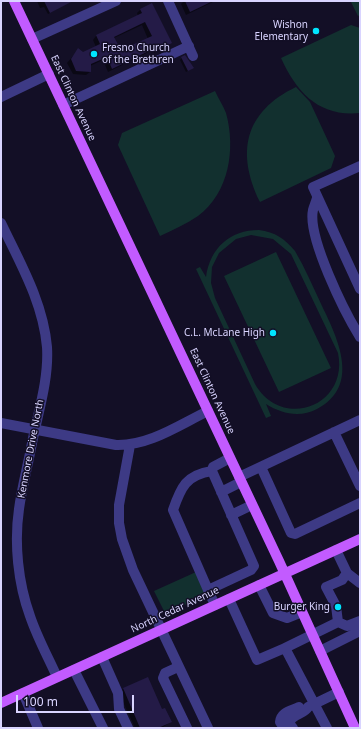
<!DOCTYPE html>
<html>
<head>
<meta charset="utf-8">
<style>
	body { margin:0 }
	#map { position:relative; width:361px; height:729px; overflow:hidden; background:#130f26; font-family:"Noto Sans",sans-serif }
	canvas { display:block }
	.frame { position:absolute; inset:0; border:2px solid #d9d4ff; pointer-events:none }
	.scale { position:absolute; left:16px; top:695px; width:118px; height:18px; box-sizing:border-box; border:2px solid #d9d4ff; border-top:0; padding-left:5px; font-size:12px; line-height:14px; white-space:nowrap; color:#d9d4ff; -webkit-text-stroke:3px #130f26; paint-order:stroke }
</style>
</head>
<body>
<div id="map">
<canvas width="361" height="729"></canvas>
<div class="frame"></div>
<div class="scale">100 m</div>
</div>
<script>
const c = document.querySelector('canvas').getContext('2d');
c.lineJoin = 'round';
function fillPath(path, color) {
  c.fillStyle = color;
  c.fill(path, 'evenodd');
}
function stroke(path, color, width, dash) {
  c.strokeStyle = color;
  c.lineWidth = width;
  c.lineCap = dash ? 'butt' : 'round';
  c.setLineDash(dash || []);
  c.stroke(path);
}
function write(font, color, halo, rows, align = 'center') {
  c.font = font + ' "Noto Sans",sans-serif';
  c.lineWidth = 3;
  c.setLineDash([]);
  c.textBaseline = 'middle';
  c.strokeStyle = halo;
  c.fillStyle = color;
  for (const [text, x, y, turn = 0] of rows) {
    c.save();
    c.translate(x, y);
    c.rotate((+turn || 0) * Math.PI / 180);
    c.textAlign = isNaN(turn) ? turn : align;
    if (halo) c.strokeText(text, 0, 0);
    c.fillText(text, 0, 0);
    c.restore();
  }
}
const green = new Path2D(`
	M 360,1 L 360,15 L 358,16 L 351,2 Z
	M 351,25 L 360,28 L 360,113 C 319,117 297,93 281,58 Z
	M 296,87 L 310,102 L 335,156 L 331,168 L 260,202 C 236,153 244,112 296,87 Z
	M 215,91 C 218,98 223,105 226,113 C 236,149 229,193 198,216 C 186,224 173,230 160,236 L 118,145 L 122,133 Z
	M 259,230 C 275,232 285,239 295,251 C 305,268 313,287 322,306 C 338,339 361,386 317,409 C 300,418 282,414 266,404 L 271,416 L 266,418 L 196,269 L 200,267 L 206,277 C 210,248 230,230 259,230 ZM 251,235 L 273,239 L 291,254 L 338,353 C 349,406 282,431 255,384 L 215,298 L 211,283 L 212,267 L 219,253 L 236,239 Z
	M 276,252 L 331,368 L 279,392 L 224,276 Z
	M 196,572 L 207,595 L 169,612 L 164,611 L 154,591 Z`);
const shadow = new Path2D(`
	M 37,1 L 72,1 L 48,14 L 44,7 L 40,8 Z
	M 184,1 L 215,1 L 186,15 L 181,4 Z
	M 152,4 L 170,43 L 167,47 L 154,53 L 153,50 L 108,72 L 103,60 L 90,66 L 90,72 L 86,75 L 73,74 L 67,63 L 78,50 L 83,53 L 96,47 L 93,40 L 96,36 L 138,16 L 137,13 L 140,10 ZM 142,25 L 148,39 L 120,52 L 114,38 Z
	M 182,58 L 191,69 L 186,72 L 180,60 Z
	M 123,689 L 161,710 L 170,722 L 162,728 L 135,728 L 119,693 Z`);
const building = new Path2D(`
	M 44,1 L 73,1 L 50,13 Z
	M 185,1 L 213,1 L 190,12 Z
	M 152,3 L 172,43 L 158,50 L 157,47 L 112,69 L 107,57 L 91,64 L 91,72 L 76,71 L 71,59 L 78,48 L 83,52 L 100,44 L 96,35 L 142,13 L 140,9 ZM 145,22 L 152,36 L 121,50 L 114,37 Z
	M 185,55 L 194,68 L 188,71 L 181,57 Z
	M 148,677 L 162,709 L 165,708 L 172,722 L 158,728 L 140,728 L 123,688 Z`);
const minor = new Path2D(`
	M 168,1 L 193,56
	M 32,39 L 116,1
	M 1,97 L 49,74
	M 63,105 L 189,46
	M 360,166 L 313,187 L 360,289
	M 317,198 C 316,202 314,206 313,210 C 307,237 345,313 360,337
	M 1,223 C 20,263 43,302 47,347 C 49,379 38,413 32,443 C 28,465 22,487 19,509 C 14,543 18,583 30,616 C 37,637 48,657 57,677
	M 1,423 L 116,445 C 149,446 179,425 208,411
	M 334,432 L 360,486
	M 130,445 L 119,505 L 119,523 L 122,539 L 133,570 L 208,728
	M 261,467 L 291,533 L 295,534 L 360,503
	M 239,477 L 360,420
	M 221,492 L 241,482
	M 231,515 L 252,505
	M 347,573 L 360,583
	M 259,585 L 273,613 L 287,618 L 302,612
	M 208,590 L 173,510 C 181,487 186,475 212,471
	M 229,599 L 257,660 L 285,648
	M 215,605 L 208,590 L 251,570 L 254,566 L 212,471 L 213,467 L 230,458
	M 338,622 L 347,626 L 360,621
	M 320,651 L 360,631
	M 102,657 L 118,693 L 119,709 L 128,728
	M 178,667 L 165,673 L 163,678 L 187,728
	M 74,670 L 103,728
	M 23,693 L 38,728
	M 284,728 L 280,722 C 281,712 291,711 299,707
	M 293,728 L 289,723 C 292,713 304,715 308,707 L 339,692
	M 327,728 L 285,648 L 338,622 L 336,606 L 326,587 L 342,580 L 347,573 L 336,550`);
const major = new Path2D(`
	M 14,1 L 279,561 L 355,728
	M 1,703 L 360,539`);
const markers = [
	[316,31,4,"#00e5ff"],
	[94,54,4,"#00e5ff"],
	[273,333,4,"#00e5ff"],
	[338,607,4,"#00e5ff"]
];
const poiNames = [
	["Wishon",308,25],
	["Elementary",308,37],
	["Fresno Church",102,48,"left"],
	["of the Brethren",102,60,"left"],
	["C.L. McLane High",265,333],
	["Burger King",330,607]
];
const streetNames = [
	["East Clinton Avenue",73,98,65],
	["East Clinton Avenue",212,391,65],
	["Kenmore Drive North",31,449,-79],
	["North Cedar Avenue",175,610,-25]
];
fillPath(green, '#12302f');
fillPath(shadow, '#0007');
fillPath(building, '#241b47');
stroke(minor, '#3d3a85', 10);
stroke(major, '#c25bff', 10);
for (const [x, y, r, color] of markers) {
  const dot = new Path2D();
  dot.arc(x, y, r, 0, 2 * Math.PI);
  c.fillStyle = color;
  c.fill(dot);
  stroke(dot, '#130f26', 1.5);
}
write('10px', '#d9d4ff', '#130f26', poiNames, 'right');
write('10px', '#d9d4ff', '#130f26', streetNames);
</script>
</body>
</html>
